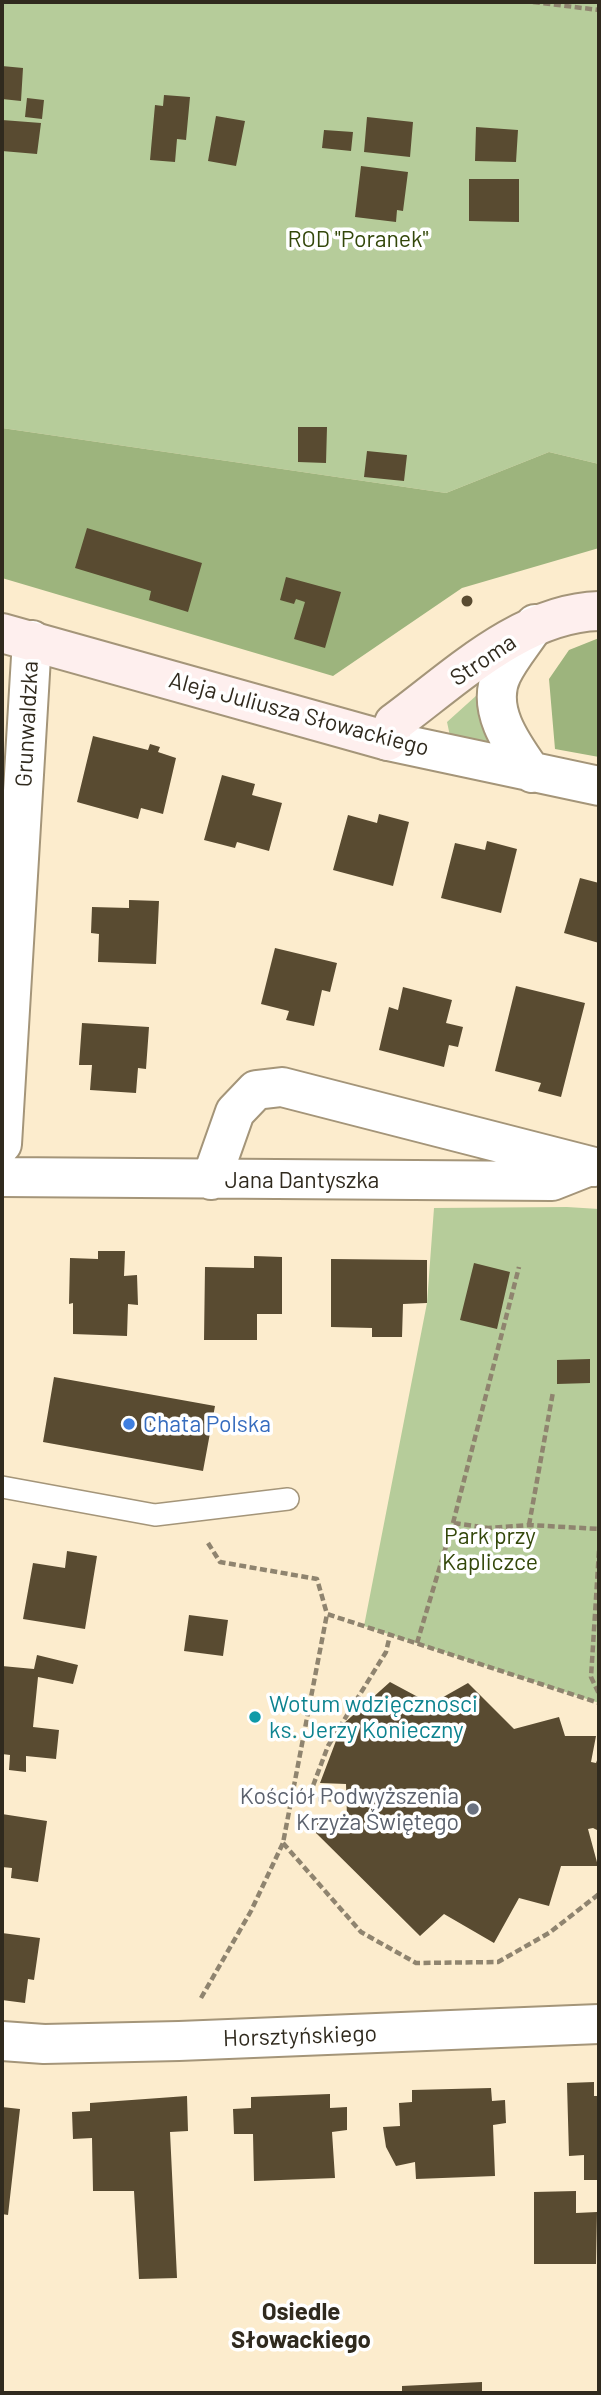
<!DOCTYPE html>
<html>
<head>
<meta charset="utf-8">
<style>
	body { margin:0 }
	#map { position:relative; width:601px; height:2395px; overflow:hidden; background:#fceccd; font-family:Barlow,sans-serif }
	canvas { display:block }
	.frame { position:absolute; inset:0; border:4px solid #302a1e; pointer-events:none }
</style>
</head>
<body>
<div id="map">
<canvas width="601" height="2395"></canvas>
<div class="frame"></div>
</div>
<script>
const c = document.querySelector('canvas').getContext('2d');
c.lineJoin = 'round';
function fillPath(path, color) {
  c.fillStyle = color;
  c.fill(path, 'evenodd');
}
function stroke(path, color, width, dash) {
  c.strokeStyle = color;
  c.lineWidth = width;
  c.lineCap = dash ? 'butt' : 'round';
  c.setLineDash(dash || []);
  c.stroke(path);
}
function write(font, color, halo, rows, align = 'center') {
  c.font = font + ' Barlow,sans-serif';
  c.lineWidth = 7;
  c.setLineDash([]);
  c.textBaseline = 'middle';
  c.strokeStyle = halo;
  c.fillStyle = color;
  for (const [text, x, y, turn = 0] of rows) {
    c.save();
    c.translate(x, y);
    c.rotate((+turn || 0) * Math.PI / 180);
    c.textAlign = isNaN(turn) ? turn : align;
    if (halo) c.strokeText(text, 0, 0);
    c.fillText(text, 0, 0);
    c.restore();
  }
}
const green = new Path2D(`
	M 2,2 L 599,2 L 599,464 L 549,452 L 446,493 L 2,428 Z
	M 477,695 L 484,700 L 490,743 L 450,736 L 447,722 Z
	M 567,1207 L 599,1209 L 599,1703 L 364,1626 L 427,1303 L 434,1208 Z`);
const forest = new Path2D(`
	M 2,428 L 446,493 L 549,452 L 599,464 L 599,548 L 462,588 L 333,676 L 2,578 Z
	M 599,638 L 599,757 L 555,749 L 549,679 L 569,650 Z`);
const building = new Path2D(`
	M 2,66 L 23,68 L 21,101 L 2,99 Z
	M 164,95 L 190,97 L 186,140 L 177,139 L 175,162 L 150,160 L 155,105 L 163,106 Z
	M 27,98 L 44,100 L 42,119 L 25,117 Z
	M 216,116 L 245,121 L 236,166 L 208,161 Z
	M 367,117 L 413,122 L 410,157 L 364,152 Z
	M 2,120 L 41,123 L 37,154 L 2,151 Z
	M 476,127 L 518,130 L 516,162 L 475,161 Z
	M 324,130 L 353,132 L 351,151 L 322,148 Z
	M 361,166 L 408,172 L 403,211 L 397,210 L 396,222 L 355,217 Z
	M 469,179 L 519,179 L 519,222 L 469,221 Z
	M 298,427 L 327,427 L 326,463 L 298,462 Z
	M 367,451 L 407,455 L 404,481 L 364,477 Z
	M 87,528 L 202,563 L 188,612 L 149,600 L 151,591 L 75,568 Z
	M 286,577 L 341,592 L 325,648 L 294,639 L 305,602 L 296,599 L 294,604 L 280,600 Z
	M461.5 601a5.5 5.5 0 1 1 11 0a5.5 5.5 0 1 1-11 0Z
	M 93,736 L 148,750 L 150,744 L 160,747 L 158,752 L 176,758 L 163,814 L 141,808 L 138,819 L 77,802 Z
	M 222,775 L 255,784 L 252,795 L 282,803 L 269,851 L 237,842 L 235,848 L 204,840 Z
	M 379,814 L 409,822 L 393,886 L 333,870 L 348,815 L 377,823 Z
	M 487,841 L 517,849 L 501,913 L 441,898 L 455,843 L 485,850 Z
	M 580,878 L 599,883 L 599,943 L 564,933 Z
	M 129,900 L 159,901 L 156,964 L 98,962 L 99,934 L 91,933 L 92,907 L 129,908 Z
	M 275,948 L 337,963 L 330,992 L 322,990 L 314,1026 L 286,1020 L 289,1011 L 261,1004 Z
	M 516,986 L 585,1003 L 561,1097 L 538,1091 L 541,1083 L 495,1071 Z
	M 403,987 L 452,1000 L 446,1023 L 463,1027 L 458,1047 L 449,1045 L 444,1067 L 379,1050 L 389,1007 L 398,1010 Z
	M 82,1023 L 149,1027 L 146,1069 L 138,1068 L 136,1093 L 90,1090 L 92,1065 L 79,1065 Z
	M 98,1251 L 125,1251 L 124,1276 L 137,1275 L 138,1305 L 128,1304 L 127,1336 L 73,1334 L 73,1303 L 69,1304 L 70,1258 L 98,1259 Z
	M 254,1256 L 282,1257 L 282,1314 L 257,1314 L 257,1340 L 204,1340 L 205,1267 L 254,1268 Z
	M 331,1259 L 427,1260 L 427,1303 L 403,1304 L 402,1337 L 372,1337 L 372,1328 L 331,1327 Z
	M 474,1263 L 510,1272 L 497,1329 L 460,1320 Z
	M 590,1359 L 590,1383 L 557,1384 L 557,1360 Z
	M 54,1377 L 215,1406 L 203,1471 L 43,1442 Z
	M 67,1551 L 97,1556 L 85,1629 L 23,1619 L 33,1563 L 65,1568 Z
	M 189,1615 L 228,1620 L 223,1656 L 184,1651 Z
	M 37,1655 L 78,1665 L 73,1684 L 38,1677 L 33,1727 L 59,1730 L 56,1759 L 26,1756 L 26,1772 L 9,1770 L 10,1755 L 2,1754 L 2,1666 L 34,1669 Z
	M 390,1682 L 431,1704 L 468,1683 L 514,1729 L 559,1717 L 565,1736 L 596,1736 L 591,1762 L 596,1763 L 599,1755 L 599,1831 L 593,1828 L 588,1829 L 598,1866 L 561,1866 L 549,1906 L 519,1898 L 494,1943 L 444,1914 L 420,1936 L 316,1833 L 317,1818 L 347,1818 L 346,1784 L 320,1783 L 342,1725 Z
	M 2,1814 L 47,1821 L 38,1882 L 11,1878 L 12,1868 L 2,1867 Z
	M 2,1933 L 40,1938 L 34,1980 L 28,1979 L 25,2003 L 2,2000 Z
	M 594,2082 L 594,2096 L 599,2096 L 599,2180 L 584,2180 L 584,2155 L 569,2156 L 567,2083 Z
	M 491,2088 L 492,2101 L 505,2100 L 506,2123 L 493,2125 L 495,2176 L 416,2179 L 415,2162 L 396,2166 L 386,2147 L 383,2127 L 400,2126 L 399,2103 L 412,2102 L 412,2090 Z
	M 330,2094 L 330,2108 L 347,2107 L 347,2130 L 332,2132 L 335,2178 L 254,2181 L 253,2134 L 234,2134 L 233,2109 L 251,2108 L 251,2097 Z
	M 187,2096 L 188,2131 L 170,2132 L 177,2278 L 139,2279 L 134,2191 L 93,2191 L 92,2138 L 73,2139 L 72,2112 L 90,2111 L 90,2103 Z
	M 2,2107 L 20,2109 L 8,2215 L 2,2214 Z
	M 576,2191 L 576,2213 L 597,2212 L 596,2264 L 534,2264 L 534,2192 Z
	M 482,2382 L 482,2393 L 402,2393 L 402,2386 Z`);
const path = new Path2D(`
	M 533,2 L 599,10
	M 453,1523 L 519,1267
	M 529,1525 L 553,1392
	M 208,1543 L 220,1562 L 317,1579 L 327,1614
	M 599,1551 L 591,1677 L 599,1694
	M 417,1643 L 453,1523 L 488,1528 L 529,1525 L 599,1529
	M 346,1800 L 308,1799 L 328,1746 L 386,1652 L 390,1635
	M 283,1843 L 361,1932 L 416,1963 L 498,1962 L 549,1933 L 599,1894
	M 201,1998 L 251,1911 L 283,1843 L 327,1614 L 599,1703`);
const lane = new Path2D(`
	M 2,1487 L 155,1515 L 288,1499`);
const street = new Path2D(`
	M 388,741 L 599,786
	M 532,773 C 513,746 485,709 502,674 C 510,657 525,640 535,624
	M 2,1144 L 32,640
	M 2,1177 L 552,1181 L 590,1166
	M 211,1180 L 235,1112 L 256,1090 L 282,1087 L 594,1167
	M 2,2041 L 44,2044 L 179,2041 L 599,2024`);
const secondary = new Path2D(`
	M 2,633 L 388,741 L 394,723 C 454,679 521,613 599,611`);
const markers = [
	[129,1424,7,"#3f7fe0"],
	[255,1717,7,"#0f9aa8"],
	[473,1809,7,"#6b7280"]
];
const parkNames = [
	["ROD \"Poranek\"",358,239],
	["Park przy",490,1536],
	["Kapliczce",490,1562]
];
const streetNames = [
	["Stroma",483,660,-34],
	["Aleja Juliusza Słowackiego",299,714,15],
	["Grunwaldzka",27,724,-87],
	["Jana Dantyszka",302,1180],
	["Horsztyńskiego",300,2036,-2]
];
const shopNames = [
	["Chata Polska",143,1424]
];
const cultureNames = [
	["Wotum wdzięcznosci",269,1704],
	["ks. Jerzy Konieczny",269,1730]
];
const worshipNames = [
	["Kościół Podwyższenia",459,1796],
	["Krzyża Świętego",459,1822]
];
const neighbourhoodNames = [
	["Osiedle",301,2312],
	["Słowackiego",301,2340]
];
fillPath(green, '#b6cc9a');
fillPath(forest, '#9db47d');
fillPath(building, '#594b31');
stroke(lane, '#a49579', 24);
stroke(street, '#a49579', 42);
stroke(secondary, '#a49579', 42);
stroke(path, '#8f846f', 4.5, [7, 3.5]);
stroke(lane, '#fff', 21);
stroke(street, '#fff', 38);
stroke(secondary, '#feefee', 38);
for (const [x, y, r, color] of markers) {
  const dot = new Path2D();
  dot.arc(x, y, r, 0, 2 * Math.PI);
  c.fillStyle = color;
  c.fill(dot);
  stroke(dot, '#fff', 2.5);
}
write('23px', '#33470a', '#fff', parkNames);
write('23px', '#302a1e', '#fff', streetNames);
write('23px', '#366cbe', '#fff', shopNames, 'left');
write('23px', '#0d838f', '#fff', cultureNames, 'left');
write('23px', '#5b616d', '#fff', worshipNames, 'right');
write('bold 24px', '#302a1e', '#fff', neighbourhoodNames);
</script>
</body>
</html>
